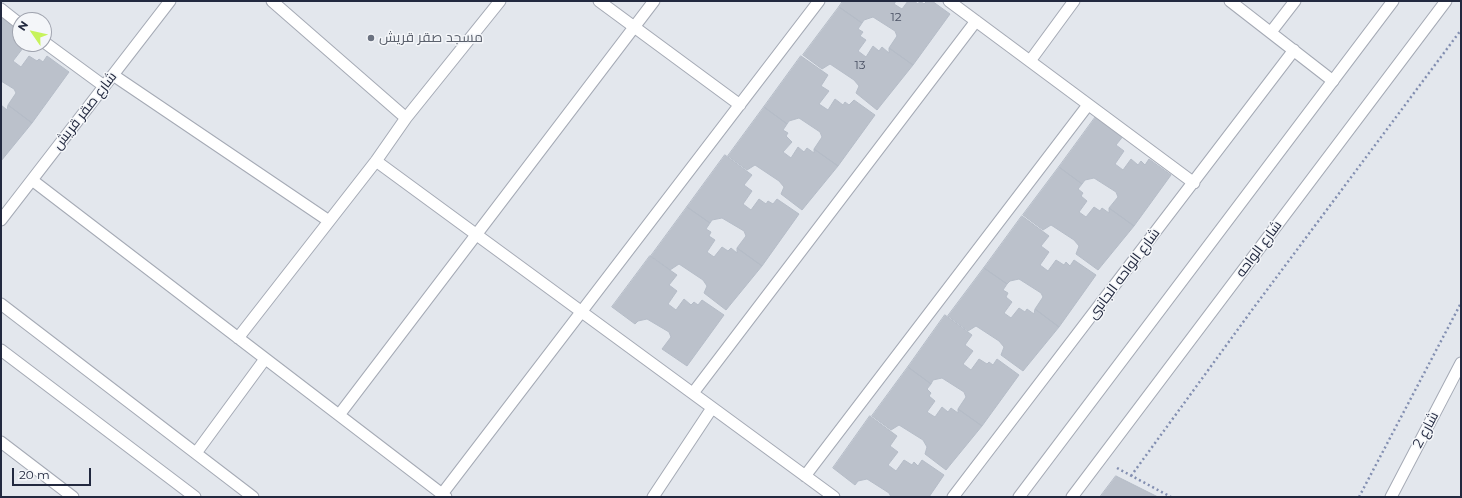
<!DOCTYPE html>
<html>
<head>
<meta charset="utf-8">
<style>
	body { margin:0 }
	#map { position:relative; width:1462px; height:498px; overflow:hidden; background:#e3e7ed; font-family:Montserrat,sans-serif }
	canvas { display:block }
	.frame { position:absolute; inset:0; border:2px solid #22293f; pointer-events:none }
	.north { position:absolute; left:12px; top:12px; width:40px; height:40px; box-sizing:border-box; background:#f4f6f9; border:1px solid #a0a4af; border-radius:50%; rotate:304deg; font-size:11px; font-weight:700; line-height:16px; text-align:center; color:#22293f }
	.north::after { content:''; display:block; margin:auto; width:14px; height:18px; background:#c7f35b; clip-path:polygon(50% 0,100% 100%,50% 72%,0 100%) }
	.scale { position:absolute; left:12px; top:468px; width:79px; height:18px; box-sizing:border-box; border:2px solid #22293f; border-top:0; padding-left:5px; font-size:12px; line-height:14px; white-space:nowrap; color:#22293f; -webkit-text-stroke:3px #f4f6f9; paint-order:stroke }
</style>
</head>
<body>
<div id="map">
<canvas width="1462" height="498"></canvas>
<div class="frame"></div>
<div class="north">N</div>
<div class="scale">20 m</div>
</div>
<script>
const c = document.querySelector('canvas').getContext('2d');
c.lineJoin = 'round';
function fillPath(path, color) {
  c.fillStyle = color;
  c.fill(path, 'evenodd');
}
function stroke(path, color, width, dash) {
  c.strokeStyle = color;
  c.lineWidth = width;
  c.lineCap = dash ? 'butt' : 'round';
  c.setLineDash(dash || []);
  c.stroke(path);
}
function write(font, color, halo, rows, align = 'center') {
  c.font = font + ' Montserrat,Cairo,sans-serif';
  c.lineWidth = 3;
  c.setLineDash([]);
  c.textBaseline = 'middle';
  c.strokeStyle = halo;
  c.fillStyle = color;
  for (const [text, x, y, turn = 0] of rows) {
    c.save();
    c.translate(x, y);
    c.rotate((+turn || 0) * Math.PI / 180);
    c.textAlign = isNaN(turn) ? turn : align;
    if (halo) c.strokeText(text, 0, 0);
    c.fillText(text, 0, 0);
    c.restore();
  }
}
const building = new Path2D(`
	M 843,1 L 896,1 L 894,4 L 902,9 L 908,1 L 914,1 L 918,4 L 920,1 L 924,4 L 927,1 L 932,1 L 950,14 L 913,65 L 889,48 L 897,36 L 895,31 L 873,17 L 864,20 L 862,23 L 839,7 Z
	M 839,7 L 862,23 L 858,29 L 863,32 L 860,36 L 866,40 L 858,51 L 866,57 L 873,46 L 879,51 L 882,47 L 889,53 L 889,48 L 913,65 L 877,110 L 856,93 L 859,86 L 854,80 L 830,64 L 822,69 L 803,55 Z
	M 1,17 L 20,30 L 20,34 L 15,42 L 23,48 L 13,61 L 21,67 L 29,56 L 37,61 L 39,59 L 43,62 L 47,56 L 69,72 L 32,123 L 8,105 L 16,93 L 14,89 L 1,81 Z
	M 801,56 L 828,75 L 821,86 L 829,91 L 819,104 L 828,110 L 835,99 L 843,105 L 845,102 L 849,105 L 854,100 L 875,115 L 838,166 L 814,149 L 822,137 L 820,132 L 799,118 L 789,121 L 787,124 L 764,107 Z
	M 1,105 L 7,110 L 8,105 L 32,123 L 1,161 Z
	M 764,107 L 787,124 L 783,130 L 788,133 L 786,136 L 792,142 L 783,152 L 791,158 L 798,147 L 804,152 L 807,148 L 814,153 L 814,149 L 838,166 L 802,210 L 781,194 L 784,187 L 779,181 L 755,165 L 747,170 L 728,156 Z
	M 1097,115 L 1124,135 L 1116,145 L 1124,151 L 1115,164 L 1123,170 L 1131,159 L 1138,165 L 1141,161 L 1145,165 L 1149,159 L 1171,175 L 1134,226 L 1109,208 L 1118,197 L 1116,192 L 1094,178 L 1085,180 L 1082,184 L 1059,167 Z
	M 725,155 L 752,175 L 744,185 L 752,191 L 743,204 L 751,210 L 759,199 L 766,204 L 768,201 L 773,204 L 777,199 L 799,214 L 762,266 L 737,248 L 746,236 L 744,231 L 722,218 L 712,220 L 710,223 L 687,207 Z
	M 1059,167 L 1082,184 L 1078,189 L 1083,193 L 1081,196 L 1087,201 L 1079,212 L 1086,217 L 1094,207 L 1100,211 L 1102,208 L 1109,213 L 1109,208 L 1134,226 L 1098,270 L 1076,254 L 1079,246 L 1074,240 L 1051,225 L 1043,230 L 1023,215 Z
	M 687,207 L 710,223 L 706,229 L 711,232 L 709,236 L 715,240 L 707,252 L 714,257 L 722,247 L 728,251 L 731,248 L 737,253 L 737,248 L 762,266 L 726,310 L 704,293 L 707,286 L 703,280 L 679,264 L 670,270 L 651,256 Z
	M 1022,216 L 1049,236 L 1041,246 L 1049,252 L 1040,265 L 1048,271 L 1056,260 L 1064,265 L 1066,262 L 1070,266 L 1074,260 L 1096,275 L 1059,327 L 1035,309 L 1043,297 L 1041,293 L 1019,279 L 1010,281 L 1007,284 L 984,268 Z
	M 650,256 L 677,275 L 669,285 L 677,291 L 668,304 L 676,310 L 684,299 L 691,305 L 694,302 L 698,305 L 702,300 L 724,315 L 687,366 L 662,349 L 671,337 L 669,332 L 647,319 L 638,321 L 635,324 L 612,307 Z
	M 984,268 L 1007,284 L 1003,290 L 1008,293 L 1006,297 L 1012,302 L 1004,313 L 1011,318 L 1019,308 L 1025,312 L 1027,309 L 1034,314 L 1035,309 L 1059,327 L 1023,371 L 1001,355 L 1004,347 L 999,341 L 976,326 L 968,331 L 948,316 Z
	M 945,315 L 972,335 L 965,345 L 973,351 L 963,364 L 971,370 L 979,359 L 987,364 L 989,362 L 993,365 L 997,359 L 1019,375 L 982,426 L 958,409 L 966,397 L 964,392 L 942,378 L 933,380 L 931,384 L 908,367 Z
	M 908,367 L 931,384 L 927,389 L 931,393 L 929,396 L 935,401 L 927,412 L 935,417 L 942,407 L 948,412 L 951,408 L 958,413 L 958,409 L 982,426 L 946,470 L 925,454 L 927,447 L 923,440 L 899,425 L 891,430 L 872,416 Z
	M 870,416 L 897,436 L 890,446 L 898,452 L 888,465 L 896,471 L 904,460 L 912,465 L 914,462 L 918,466 L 922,460 L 944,475 L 929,497 L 891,497 L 889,493 L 867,479 L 858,481 L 855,485 L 833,468 Z
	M 1116,476 L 1158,497 L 1100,497 Z`);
const path = new Path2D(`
	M 1117,468 L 1171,497
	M 1131,476 L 1252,310 L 1461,30
	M 1359,497 L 1461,303`);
const service = new Path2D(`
	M 1,442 L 73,497`);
const minor = new Path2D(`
	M 272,1 L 406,118
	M 599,1 L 740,105
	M 949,1 L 1194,183
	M 1230,1 L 1333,81
	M 1,9 L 20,24
	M 1271,32 L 1295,1
	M 44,42 L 104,86
	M 1030,61 L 1074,1
	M 113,75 L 329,221
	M 376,161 L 834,497
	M 32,180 L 446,497
	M 1,220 L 170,1
	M 1,304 L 253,497
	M 238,338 L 376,161 L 406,118 L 500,1
	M 1,350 L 195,497
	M 693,393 L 976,21
	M 339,415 L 654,1
	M 196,453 L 265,359
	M 805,476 L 1088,105
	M 442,494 L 819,1
	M 653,497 L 712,408
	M 953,497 L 1294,50
	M 1391,497 L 1461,363`);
const tertiary = new Path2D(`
	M 1019,497 L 1393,1
	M 1072,497 L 1446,1`);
const markers = [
	[371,38,4,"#6b7280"]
];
const numberNames = [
	["12",896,17],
	["13",860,65]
];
const worshipNames = [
	["مسجد صقر قريش",379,38]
];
const streetNames = [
	["شارع صقر قريش",85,111,-52],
	["شارع الواحه",1259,249,-53],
	["شارع الواحه الجانبى",1124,274,-53],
	["شارع 2",1426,430,-62]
];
fillPath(building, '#bbc1cb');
stroke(building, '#b5bcc7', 1);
stroke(service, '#a5aab5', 13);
stroke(minor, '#a5aab5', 13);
stroke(tertiary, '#a5aab5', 13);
stroke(path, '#838fb1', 2.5, [2, 3]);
stroke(service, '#fff', 11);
stroke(minor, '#fff', 11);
stroke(tertiary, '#fff', 11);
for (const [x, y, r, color] of markers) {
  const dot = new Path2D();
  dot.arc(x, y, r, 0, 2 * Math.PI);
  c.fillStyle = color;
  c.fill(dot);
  stroke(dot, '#f4f6f9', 1.5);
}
write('12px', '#484f62', null, numberNames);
write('14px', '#5b616d', '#f4f6f9', worshipNames, 'left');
write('14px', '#22293f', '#f4f6f9', streetNames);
</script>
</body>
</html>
